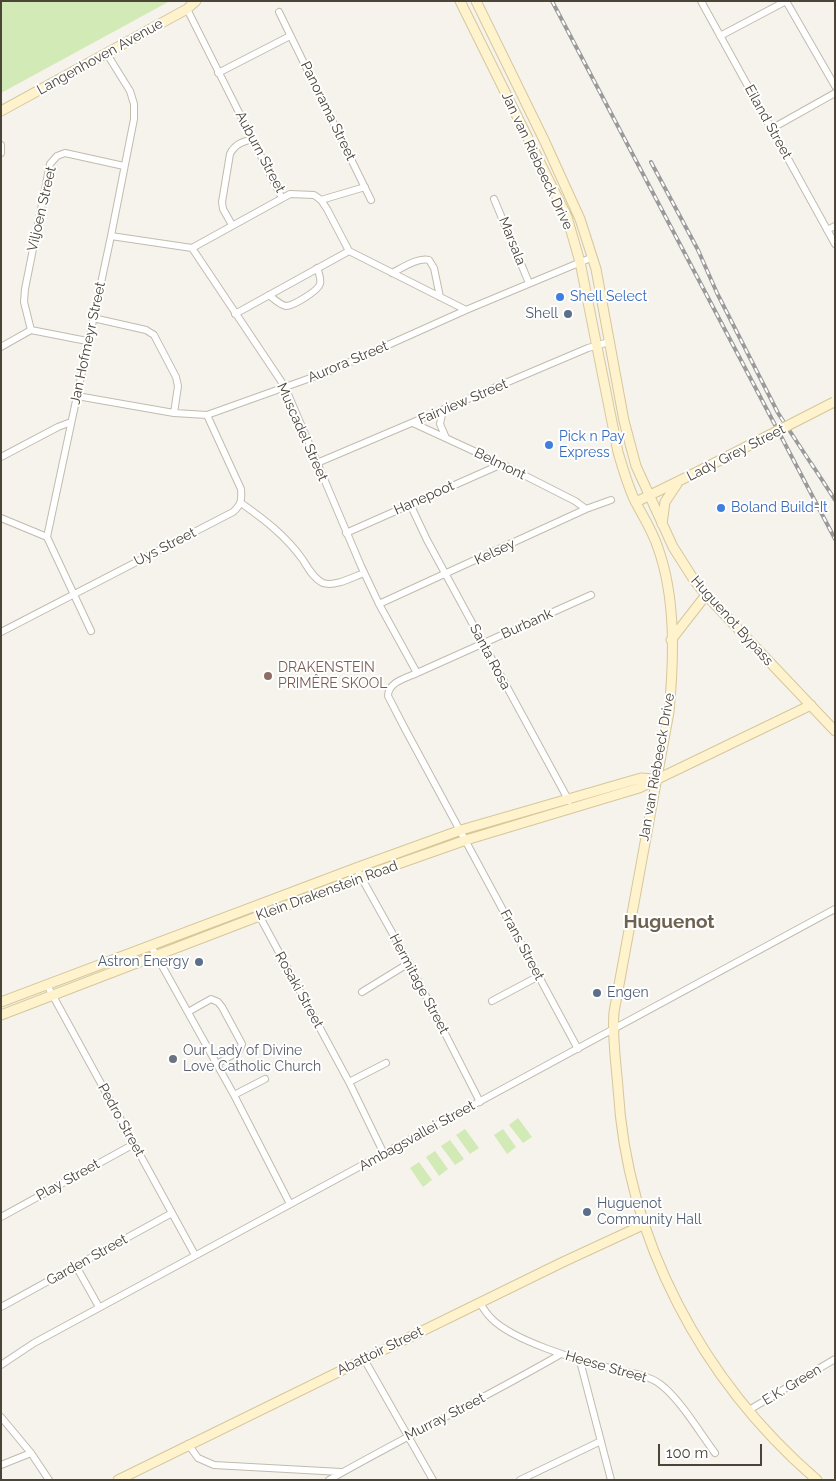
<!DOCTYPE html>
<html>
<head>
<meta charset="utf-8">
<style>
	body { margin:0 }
	#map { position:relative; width:836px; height:1481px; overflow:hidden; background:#f6f3ec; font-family:Raleway,sans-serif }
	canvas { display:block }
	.frame { position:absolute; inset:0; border:2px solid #4b4439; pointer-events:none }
	.scale { position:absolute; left:658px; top:1444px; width:104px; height:22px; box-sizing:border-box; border:2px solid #4b4439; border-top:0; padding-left:6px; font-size:15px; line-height:18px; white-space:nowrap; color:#4b4439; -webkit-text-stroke:4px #fff; paint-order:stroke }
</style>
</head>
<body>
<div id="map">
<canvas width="836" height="1481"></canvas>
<div class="frame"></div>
<div class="scale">100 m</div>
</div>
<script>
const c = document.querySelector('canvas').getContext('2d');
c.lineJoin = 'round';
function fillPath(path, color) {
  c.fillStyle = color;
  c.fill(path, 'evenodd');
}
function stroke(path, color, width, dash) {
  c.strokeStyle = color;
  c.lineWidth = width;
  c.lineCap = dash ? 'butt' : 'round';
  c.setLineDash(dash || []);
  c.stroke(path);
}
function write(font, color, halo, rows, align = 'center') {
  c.font = font + ' Raleway,sans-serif';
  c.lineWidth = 4;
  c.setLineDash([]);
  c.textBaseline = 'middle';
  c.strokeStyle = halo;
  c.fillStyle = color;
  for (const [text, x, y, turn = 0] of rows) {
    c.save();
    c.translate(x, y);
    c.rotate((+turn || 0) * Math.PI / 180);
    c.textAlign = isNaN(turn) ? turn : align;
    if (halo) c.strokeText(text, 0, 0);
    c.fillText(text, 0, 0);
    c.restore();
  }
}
const green = new Path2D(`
	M 1,1 L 170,1 L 1,93 Z
	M 518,1118 L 532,1137 L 523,1143 L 509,1125 Z
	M 465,1129 L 479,1148 L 470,1154 L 456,1135 Z
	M 503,1129 L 516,1147 L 507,1154 L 494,1135 Z
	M 450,1140 L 464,1159 L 455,1165 L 441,1146 Z
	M 435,1151 L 448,1169 L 439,1176 L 426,1157 Z
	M 419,1162 L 432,1180 L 423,1187 L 410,1168 Z`);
const street = new Path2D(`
	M 701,1 L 835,244
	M 786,1 L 835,86
	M 187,9 L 282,198
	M 279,12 L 371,200
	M 720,36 L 786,1
	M 218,73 L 290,36
	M 771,129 L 835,93
	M 1,145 L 1,153
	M 494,199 L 529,283
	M 321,200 L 365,187
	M 232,225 L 223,209 L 222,202 L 230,154 C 235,144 242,142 252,139
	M 827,230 L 835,226
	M 111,236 L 192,248 L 285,387 L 361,566 L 379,604 L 417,673
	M 192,248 L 290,194 L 314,195 L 321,200 L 327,209 L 349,251 L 466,310
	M 392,273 C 402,268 418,257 429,260 L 434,268 L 440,297
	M 269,295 C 274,299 280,305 286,306 C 293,306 318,291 320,284 C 321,280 319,273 317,268
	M 235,314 L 349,251
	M 93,318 L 146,330 L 154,335 L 176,377 L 178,386 L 174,413
	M 31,330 L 24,302 L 25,289 L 50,164 L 57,156 L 65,153 L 124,166
	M 1,347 L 31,330 L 87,341
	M 77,396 L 174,413 L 207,415 L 330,371 L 466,310 L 593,257
	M 443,410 L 440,424 L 446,438
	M 413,423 L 502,464 L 575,501 L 586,509
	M 1,457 L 58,427 L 71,422
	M 317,463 L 588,348 L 609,342
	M 241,503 C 265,520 286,536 303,560 C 308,568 314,579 323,583 C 335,587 353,577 364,573
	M 410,504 L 427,540 L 569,801
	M 1,518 L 47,537
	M 346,533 L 502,464
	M 379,604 L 586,509 L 611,500
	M 91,631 L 47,537 L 111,236 L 134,119 L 134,104 L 130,91 L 107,54
	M 1,632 L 233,512 C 241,505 242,500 241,489 L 207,415
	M 356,868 L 409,963 L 480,1102
	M 254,906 L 349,1082 L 384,1154
	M 151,946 L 234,1095 L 290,1204
	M 47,985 L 195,1255
	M 362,992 L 409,963
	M 492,1001 L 539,976
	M 188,1012 L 211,999 L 218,1002 L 222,1007 L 242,1044 L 239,1051 L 217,1064
	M 578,1049 L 404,727 L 388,696 C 388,682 406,678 417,673 L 591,595
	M 349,1082 L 386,1063
	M 234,1095 L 265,1079
	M 1,1217 L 134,1144
	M 76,1266 L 99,1307
	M 480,1303 C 483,1308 487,1314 491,1318 C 513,1341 578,1360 610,1368 C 626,1372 646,1374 660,1384 C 680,1399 700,1433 715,1453
	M 1,1307 L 172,1213
	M 364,1359 L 433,1480
	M 580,1361 L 611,1480
	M 1,1365 L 34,1343 L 835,909
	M 749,1410 L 835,1359
	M 1,1417 L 31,1453 L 49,1480
	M 188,1444 L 198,1458 L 214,1465 L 341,1472
	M 1,1465 L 31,1453
	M 329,1480 C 406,1436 485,1398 561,1354
	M 520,1480 L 601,1441`);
const secondary = new Path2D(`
	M 460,1 L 567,217 L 580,262 L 618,452 C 623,469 628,487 636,503 C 644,518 653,532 658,548 C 676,598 674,659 669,712 L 614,1012 C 612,1038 616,1062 618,1088 C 627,1240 702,1381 817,1480
	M 476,1 L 545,142 L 580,219 L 596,269 L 624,421 L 636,466 L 673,547 L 694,580 L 706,595 L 835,731
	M 1,111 L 187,9 L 196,1
	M 636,502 L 693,474
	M 662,524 L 665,502 L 677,484
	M 671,640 L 706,595
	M 1,1002 L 356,868 L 461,830 L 641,778 L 656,779
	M 1,1015 L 361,877 L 466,840 L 639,788 L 811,705
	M 118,1480 L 563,1262 L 643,1225`);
const rail = new Path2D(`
	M 552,1 L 835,539
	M 651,162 L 698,250 L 717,293 L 778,413 L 814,468
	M 811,463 L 835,500`);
const secondaryBridge = new Path2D(`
	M 693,474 L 834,402`);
const markers = [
	[560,297,5,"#3f7fe0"],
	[568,314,5,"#5c6f8a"],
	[549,445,5,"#3f7fe0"],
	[721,508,5,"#3f7fe0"],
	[268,676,5,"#8d6e63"],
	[199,962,5,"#5c6f8a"],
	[597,993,5,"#5c6f8a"],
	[173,1059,5,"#6b7280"],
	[587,1212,5,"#5c6f8a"]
];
const streetNames = [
	["Langenhoven Avenue",100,57,-29],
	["Panorama Street",328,111,64],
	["Eiland Street",768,122,61],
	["Auburn Street",260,152,62],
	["Jan van Riebeeck Drive",537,161,65],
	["Viljoen Street",42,209,-77],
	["Marsala",512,241,68],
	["Jan Hofmeyr Street",88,343,-78],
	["Aurora Street",348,362,-23],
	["Fairview Street",463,402,-23],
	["Muscadel Street",302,432,66],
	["Lady Grey Street",736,453,-27],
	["Belmont",500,464,26],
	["Hanepoot",424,498,-24],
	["Uys Street",165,547,-27],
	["Kelsey",495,552,-25],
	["Huguenot Bypass",732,621,48],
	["Burbank",527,624,-24],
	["Santa Rosa",490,657,62],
	["Jan van Riebeeck Drive",657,767,-80],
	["Klein Drakenstein Road",327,891,-20],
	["Frans Street",522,945,62],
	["Hermitage Street",419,984,62],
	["Rosaki Street",299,990,61],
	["Pedro Street",121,1120,61],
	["Ambagsvallei Street",417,1136,-29],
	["Play Street",68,1180,-29],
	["Garden Street",87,1260,-29],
	["Abattoir Street",380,1351,-26],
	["Heese Street",606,1367,16],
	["E.K. Green",792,1385,-31],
	["Murray Street",445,1417,-27]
];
const shopNames = [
	["Shell Select",570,297],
	["Pick n Pay",559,437],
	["Express",559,453],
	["Boland Build-It",731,508]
];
const serviceNames = [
	["Shell",558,314],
	["Astron Energy",189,962],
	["Engen",607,993,"left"],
	["Huguenot",597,1204,"left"],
	["Community Hall",597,1220,"left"]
];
const educationNames = [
	["DRAKENSTEIN",278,668],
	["PRIMÊRE SKOOL",278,684]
];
const worshipNames = [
	["Our Lady of Divine",183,1051],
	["Love Catholic Church",183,1067]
];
const districtNames = [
	["Huguenot",669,922]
];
fillPath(green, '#d2eab5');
stroke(street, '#c2bbae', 8);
stroke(secondary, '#d6c79b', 11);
stroke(street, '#fff', 6);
stroke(secondary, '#fff3cd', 9);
stroke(rail, '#9a9a9a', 4);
stroke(rail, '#fff', 2, [5.5]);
stroke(secondaryBridge, '#d6c79b', 11, []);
stroke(secondaryBridge, '#fff3cd', 9);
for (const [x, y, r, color] of markers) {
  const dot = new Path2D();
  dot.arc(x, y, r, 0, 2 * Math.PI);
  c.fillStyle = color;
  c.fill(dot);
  stroke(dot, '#fff', 2);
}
write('14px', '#4b4439', '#fff', streetNames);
write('14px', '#366cbe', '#fff', shopNames, 'left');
write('14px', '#4e5e75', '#fff', serviceNames, 'right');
write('14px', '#785e54', '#fff', educationNames, 'left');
write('14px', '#5b616d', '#fff', worshipNames, 'left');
write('bold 19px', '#6e6250', '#fff', districtNames);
</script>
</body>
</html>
